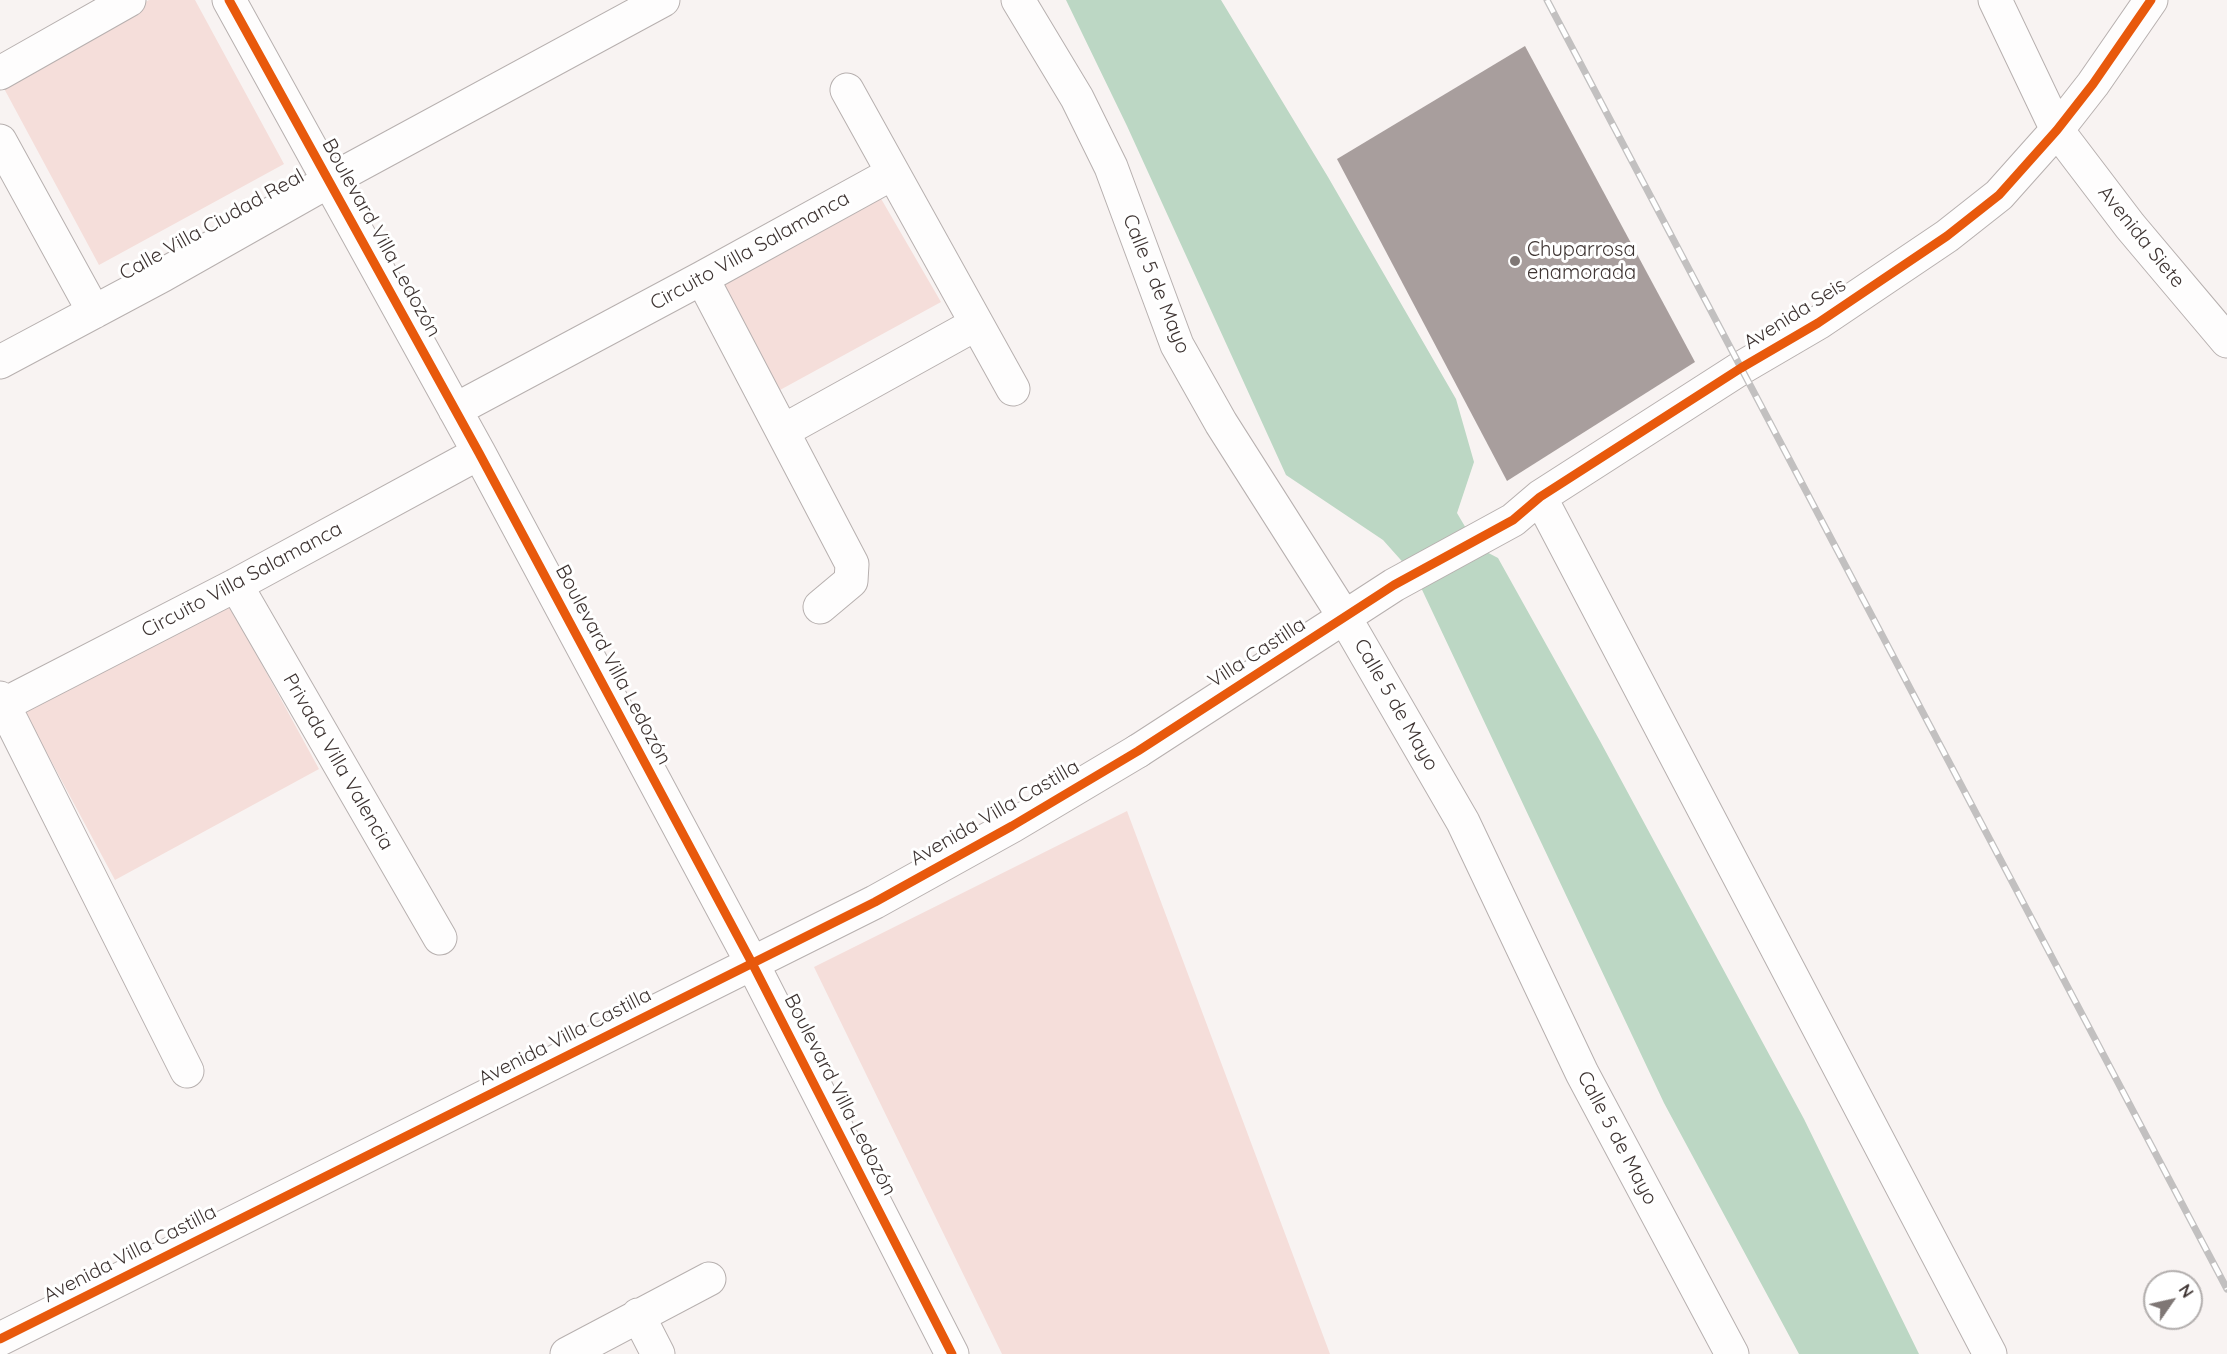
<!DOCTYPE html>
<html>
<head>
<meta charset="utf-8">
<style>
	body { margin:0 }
	#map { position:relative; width:2227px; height:1354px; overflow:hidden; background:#f8f3f2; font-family:Quicksand,sans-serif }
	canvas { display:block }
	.north { position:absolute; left:2143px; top:1270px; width:60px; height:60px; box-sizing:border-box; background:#fff; border:2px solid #b2aead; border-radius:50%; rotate:56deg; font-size:16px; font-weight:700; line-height:24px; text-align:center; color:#3e3432 }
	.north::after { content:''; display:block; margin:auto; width:21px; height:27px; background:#7f7775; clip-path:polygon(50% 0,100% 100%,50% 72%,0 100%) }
</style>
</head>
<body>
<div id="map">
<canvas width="2227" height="1354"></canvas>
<div class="north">N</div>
</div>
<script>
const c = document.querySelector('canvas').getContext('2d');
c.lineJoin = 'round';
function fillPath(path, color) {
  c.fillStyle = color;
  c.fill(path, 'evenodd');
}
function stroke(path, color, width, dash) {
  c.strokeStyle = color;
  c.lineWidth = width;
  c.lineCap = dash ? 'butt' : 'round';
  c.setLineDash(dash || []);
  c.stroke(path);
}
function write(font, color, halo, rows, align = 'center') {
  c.font = font + ' Quicksand,sans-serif';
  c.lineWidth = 6;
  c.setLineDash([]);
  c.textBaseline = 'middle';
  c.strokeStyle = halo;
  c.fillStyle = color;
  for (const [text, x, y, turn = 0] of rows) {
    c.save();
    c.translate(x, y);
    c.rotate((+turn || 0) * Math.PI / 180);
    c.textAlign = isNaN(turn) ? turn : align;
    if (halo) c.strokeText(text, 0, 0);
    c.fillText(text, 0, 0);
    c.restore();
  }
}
const green = new Path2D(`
	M 149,0 L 195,0 L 284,164 L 99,265 L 0,81 Z
	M 876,190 L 941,302 L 780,390 L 722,285 Z
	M 223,593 L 319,769 L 115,880 L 20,703 Z
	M 1127,811 L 1330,1354 L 1002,1354 L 814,967 Z`);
const water = new Path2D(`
	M 1066,0 L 1221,0 L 1328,177 L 1456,399 L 1474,462 L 1457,513 L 1477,547 L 1498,558 L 1600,741 L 1804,1119 L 1919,1354 L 1799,1354 L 1664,1103 L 1416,577 L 1383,540 L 1286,475 L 1127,126 Z`);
const building = new Path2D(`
	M 1525,46 L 1695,362 L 1507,481 L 1337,159 Z`);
const minor = new Path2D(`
	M 229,0 L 479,453 L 752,963 L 952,1354
	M 1018,0 L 1077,98 L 1111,167 L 1177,345 L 1221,423 L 1345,618 L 1463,822 L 1582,1073 L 1732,1354
	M 1995,0 L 2057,130 L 2130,226 L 2227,341
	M 0,73 L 129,0
	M 847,90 L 1013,389
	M 0,141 L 94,312
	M 702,278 L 852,564 L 851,581 L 820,607
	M 0,362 L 163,275 L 329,181 L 663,0
	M 455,410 L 702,278 L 893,173
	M 783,431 L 976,324
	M 1540,497 L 1990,1354
	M 236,585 L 440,938
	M 0,698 L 187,1071
	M 3,705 L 236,585 L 479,453
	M 1138,751 L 1394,585 L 1513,520 L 1540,497 L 1741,368 L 1818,323 L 1947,236 L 1999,195 L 2057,130 L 2093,84 L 2151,0
	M 638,1315 L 658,1354
	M 567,1354 L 709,1279`);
const tertiary = new Path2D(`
	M 0,1339 L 875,902 L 1012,826 L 1138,751`);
const rail = new Path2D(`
	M 1547,0 L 2227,1289`);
const cycleway = new Path2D(`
	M 229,0 L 479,453 L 752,963 L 952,1354
	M 0,1339 L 875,902 L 1012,826 L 1138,751 L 1394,585 L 1513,520 L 1540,497 L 1741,368 L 1818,323 L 1947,236 L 1999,195 L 2057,130 L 2093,84 L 2151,0`);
const markers = [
	[1515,261,6,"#7f7775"]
];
const streetNames = [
	["Calle Villa Ciudad Real",212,225,-29],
	["Avenida Siete",2141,237,51],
	["Boulevard Villa Ledozón",381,238,61],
	["Circuito Villa Salamanca",750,251,-29],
	["Calle 5 de Mayo",1156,284,68],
	["Avenida Seis",1795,314,-32],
	["Circuito Villa Salamanca",242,580,-28],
	["Villa Castilla",1257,653,-33],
	["Boulevard Villa Ledozón",613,665,62],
	["Calle 5 de Mayo",1396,705,60],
	["Privada Villa Valencia",338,762,60],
	["Avenida Villa Castilla",995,813,-30],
	["Avenida Villa Castilla",565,1037,-27],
	["Boulevard Villa Ledozón",840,1095,63],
	["Calle 5 de Mayo",1617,1138,62],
	["Avenida Villa Castilla",130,1254,-27]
];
const poiNames = [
	["Chuparrosa",1527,250],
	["enamorada",1527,273]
];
fillPath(green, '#f5deda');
fillPath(water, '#bcd7c4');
fillPath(building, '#a89e9d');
stroke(minor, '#b7b0af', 35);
stroke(tertiary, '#b7b0af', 35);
stroke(minor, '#fefdfd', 33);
stroke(tertiary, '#fefdfd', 33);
stroke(rail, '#c2c0c0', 7);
stroke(rail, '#fff', 4.5, [14]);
stroke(cycleway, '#e8590c', 9);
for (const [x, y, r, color] of markers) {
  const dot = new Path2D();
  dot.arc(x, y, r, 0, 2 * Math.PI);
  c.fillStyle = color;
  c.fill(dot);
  stroke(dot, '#fff', 2);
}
write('20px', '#3e3432', '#fff', streetNames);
write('20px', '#3e3432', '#fff', poiNames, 'left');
</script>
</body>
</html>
